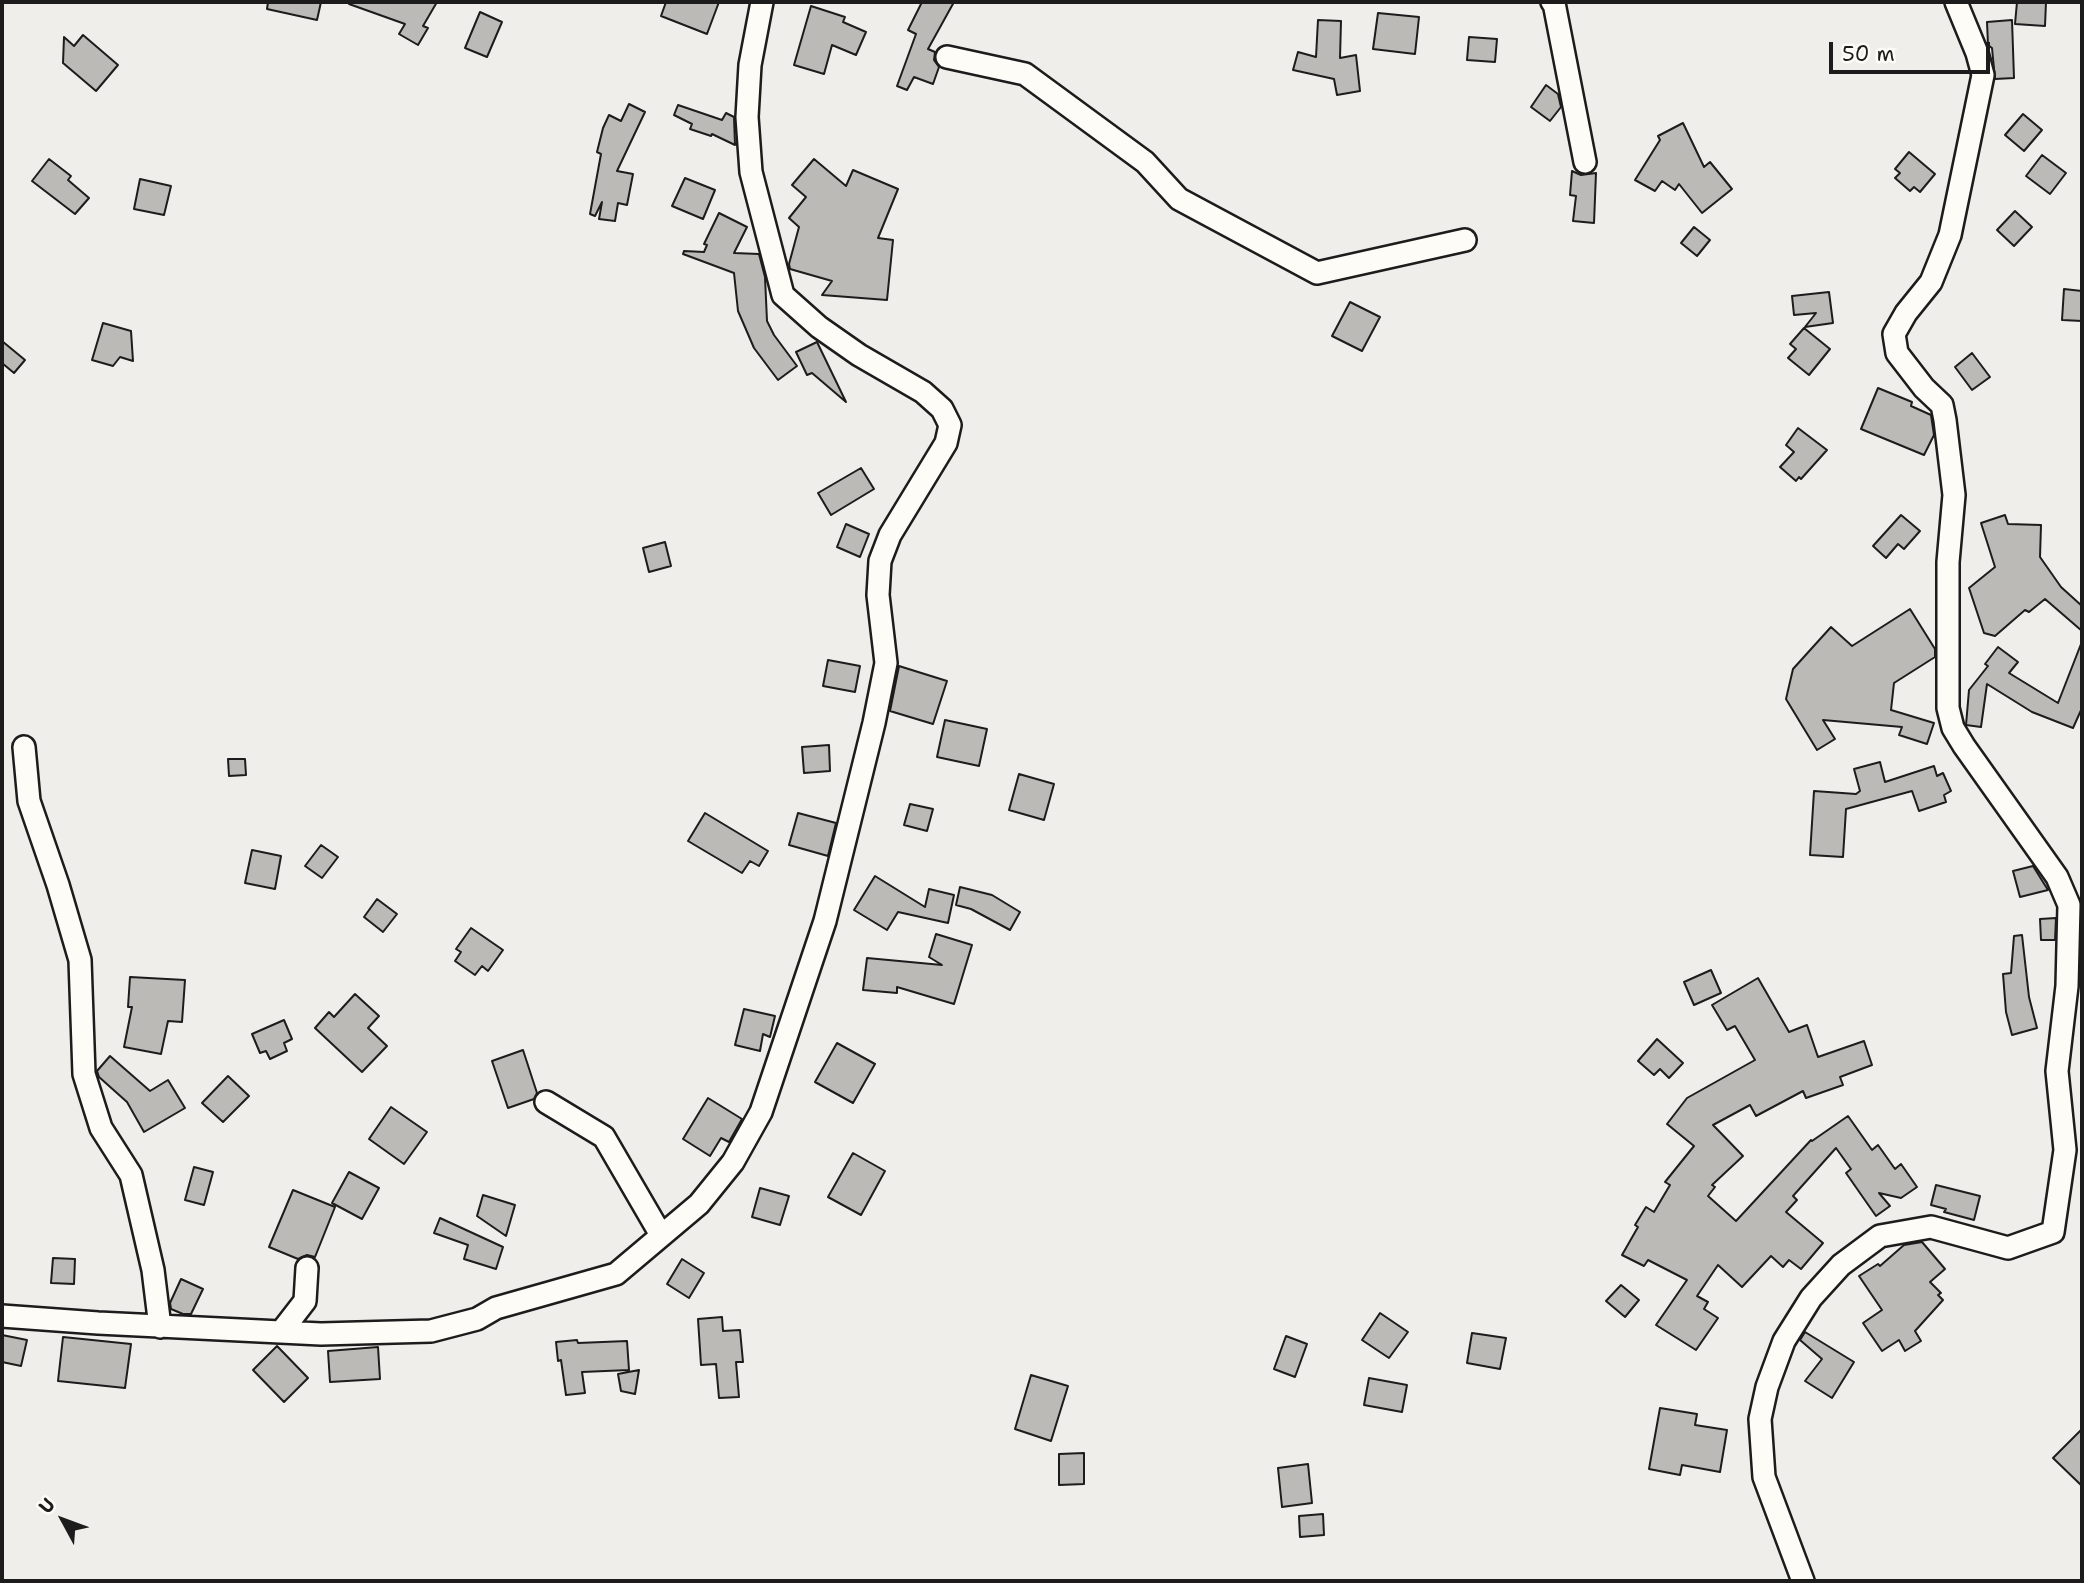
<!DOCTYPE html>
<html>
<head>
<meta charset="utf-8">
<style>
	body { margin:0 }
	#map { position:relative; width:2084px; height:1583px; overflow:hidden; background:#f0eeea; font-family:"Shantell Sans",sans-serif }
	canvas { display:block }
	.frame { position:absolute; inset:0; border:4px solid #1c1c1c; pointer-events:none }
	.north { position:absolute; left:28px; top:1485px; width:70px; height:70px; -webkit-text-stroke:5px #fdfcf7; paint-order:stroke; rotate:311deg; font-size:19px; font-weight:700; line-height:28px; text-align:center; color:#1c1c1c }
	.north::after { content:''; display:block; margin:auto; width:24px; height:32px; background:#1c1c1c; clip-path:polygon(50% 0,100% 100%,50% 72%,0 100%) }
	.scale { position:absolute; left:1829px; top:42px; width:161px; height:32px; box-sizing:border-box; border:4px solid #1c1c1c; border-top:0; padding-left:9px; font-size:21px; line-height:24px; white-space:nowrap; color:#1c1c1c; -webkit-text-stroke:5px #fdfcf7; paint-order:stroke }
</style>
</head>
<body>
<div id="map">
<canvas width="2084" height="1583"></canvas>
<div class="frame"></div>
<div class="north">U</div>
<div class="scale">50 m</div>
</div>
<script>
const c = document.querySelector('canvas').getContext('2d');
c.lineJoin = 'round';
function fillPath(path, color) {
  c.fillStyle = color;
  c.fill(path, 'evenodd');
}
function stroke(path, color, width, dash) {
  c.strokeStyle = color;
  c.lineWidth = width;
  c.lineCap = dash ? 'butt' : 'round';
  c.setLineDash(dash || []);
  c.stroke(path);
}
const building = new Path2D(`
	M 268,2 L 321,2 L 317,20 L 267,9 Z
	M 349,2 L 437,2 L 423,26 L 428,28 L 418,45 L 399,34 L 405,24 L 349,4 Z
	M 666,2 L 719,2 L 707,34 L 661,16 Z
	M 922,2 L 954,2 L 928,49 L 935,52 L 934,60 L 939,67 L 933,84 L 914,77 L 907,90 L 897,86 L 916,34 L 908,30 Z
	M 2017,2 L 2046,2 L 2045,26 L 2015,24 Z
	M 811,6 L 845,17 L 843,22 L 866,32 L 856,55 L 832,45 L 824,74 L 794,65 Z
	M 480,12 L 502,22 L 487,57 L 465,48 Z
	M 1378,13 L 1419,17 L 1415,54 L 1373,49 Z
	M 1318,20 L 1341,21 L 1340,58 L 1356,55 L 1360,91 L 1337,95 L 1334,79 L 1293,70 L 1298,52 L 1316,57 Z
	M 2012,20 L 2014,78 L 1995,79 L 1992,48 L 1988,45 L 1987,22 Z
	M 83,35 L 118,65 L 96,91 L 63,63 L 64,37 L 74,46 Z
	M 1469,37 L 1497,39 L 1495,62 L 1467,60 Z
	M 1546,85 L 1558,94 L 1561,107 L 1550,121 L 1531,107 Z
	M 629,104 L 645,112 L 617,171 L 633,174 L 627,205 L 618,203 L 615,221 L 599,219 L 602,202 L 595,216 L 590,214 L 601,154 L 597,152 L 603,128 L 609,115 L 621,121 Z
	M 678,105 L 722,120 L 726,113 L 734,117 L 735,145 L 712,134 L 711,136 L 690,129 L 692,124 L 674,115 Z
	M 2023,114 L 2042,130 L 2024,151 L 2005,135 Z
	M 1683,123 L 1704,167 L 1710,162 L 1732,189 L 1702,213 L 1679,184 L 1675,190 L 1662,181 L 1655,191 L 1635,180 L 1660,140 L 1658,136 Z
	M 1909,152 L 1935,174 L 1920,192 L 1914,187 L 1910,191 L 1895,178 L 1900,173 L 1895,169 Z
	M 2042,155 L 2066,173 L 2050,194 L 2026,176 Z
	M 49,159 L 71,176 L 68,180 L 89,198 L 75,214 L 32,181 Z
	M 814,159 L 846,186 L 853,170 L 898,189 L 878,238 L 893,240 L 887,300 L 822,295 L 832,281 L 790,269 L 789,264 L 799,227 L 789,218 L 806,197 L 792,185 Z
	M 1572,171 L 1581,175 L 1596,173 L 1594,223 L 1573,221 L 1576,196 L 1570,195 Z
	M 685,178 L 715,190 L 703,219 L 672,206 Z
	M 140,179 L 171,186 L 164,215 L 134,209 Z
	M 2015,211 L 2032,227 L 2014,246 L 1997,230 Z
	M 719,213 L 747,227 L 734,253 L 759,254 L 765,277 L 767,321 L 774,335 L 797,366 L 778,380 L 754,348 L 738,311 L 734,273 L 683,254 L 684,251 L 704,252 L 707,245 L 704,244 Z
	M 1694,227 L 1710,240 L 1697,256 L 1681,243 Z
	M 2064,289 L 2082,291 L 2082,321 L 2062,320 Z
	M 1829,292 L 1833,323 L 1805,327 L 1816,313 L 1794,315 L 1792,296 Z
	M 1350,302 L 1380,317 L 1362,351 L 1332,336 Z
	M 103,323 L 131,331 L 133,361 L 120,357 L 113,366 L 92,360 Z
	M 1804,328 L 1830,349 L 1809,375 L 1788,358 L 1796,349 L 1790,344 Z
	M 2,341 L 25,360 L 14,373 L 2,363 Z
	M 817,342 L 846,402 L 812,373 L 807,375 L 796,352 Z
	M 1972,353 L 1990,377 L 1972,390 L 1955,367 Z
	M 1878,388 L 1912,402 L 1911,406 L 1931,415 L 1934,435 L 1924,455 L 1861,429 Z
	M 1798,428 L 1827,450 L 1801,479 L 1799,477 L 1796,481 L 1780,467 L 1794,452 L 1786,445 Z
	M 861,468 L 874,489 L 831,515 L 818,493 Z
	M 1901,515 L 1920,531 L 1904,549 L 1898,544 L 1886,558 L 1873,546 Z
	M 2005,515 L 2008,524 L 2041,525 L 2040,557 L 2061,587 L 2082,606 L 2082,631 L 2045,599 L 2029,612 L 2025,610 L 1995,636 L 1984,633 L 1969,588 L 1995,567 L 1981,523 Z
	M 846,524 L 869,534 L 860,557 L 837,547 Z
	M 665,542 L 671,566 L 649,572 L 643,548 Z
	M 1910,609 L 1935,649 L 1935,657 L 1894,683 L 1891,710 L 1934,723 L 1927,744 L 1899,735 L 1902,727 L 1823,720 L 1835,739 L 1817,750 L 1786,699 L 1793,669 L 1831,627 L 1852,646 Z
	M 2081,644 L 2082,708 L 2073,728 L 2032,712 L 1987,684 L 1981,727 L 1966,725 L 1969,690 L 1988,666 L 1985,664 L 1998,647 L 2018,662 L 2009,673 L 2058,703 Z
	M 828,660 L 860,666 L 855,692 L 823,686 Z
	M 899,666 L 947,681 L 933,724 L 890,711 Z
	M 945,720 L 987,729 L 979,766 L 937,757 Z
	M 829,745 L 830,771 L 804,773 L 802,747 Z
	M 228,759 L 245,759 L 246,775 L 229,776 Z
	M 1880,762 L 1885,782 L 1934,766 L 1937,776 L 1943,773 L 1951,791 L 1944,795 L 1946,802 L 1919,811 L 1912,791 L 1846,809 L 1843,857 L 1810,855 L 1814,791 L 1856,794 L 1860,791 L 1854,769 Z
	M 1019,774 L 1054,784 L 1044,820 L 1009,810 Z
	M 910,804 L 933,809 L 927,831 L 904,825 Z
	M 705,813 L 768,851 L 759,866 L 750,861 L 742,873 L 688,841 Z
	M 798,813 L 836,823 L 828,856 L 789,845 Z
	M 321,845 L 338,857 L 322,878 L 305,866 Z
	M 252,850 L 281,856 L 275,889 L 245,883 Z
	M 2033,866 L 2048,890 L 2020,897 L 2013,871 Z
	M 875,876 L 925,907 L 929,889 L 954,895 L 948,923 L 898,912 L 887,930 L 854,910 Z
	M 960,887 L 992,895 L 1020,912 L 1010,930 L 971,909 L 956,905 Z
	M 377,899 L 397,914 L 383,932 L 364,917 Z
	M 2056,918 L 2055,940 L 2041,940 L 2040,919 Z
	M 471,928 L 503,950 L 488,971 L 482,966 L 475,975 L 455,961 L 461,952 L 456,949 Z
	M 936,934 L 972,945 L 954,1004 L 897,987 L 897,993 L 863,990 L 867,958 L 942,965 L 929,957 Z
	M 2022,935 L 2029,997 L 2037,1028 L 2012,1035 L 2006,1012 L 2003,974 L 2011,973 L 2014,936 Z
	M 1711,970 L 1721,993 L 1694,1005 L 1684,982 Z
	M 130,977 L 185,980 L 182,1022 L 168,1021 L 161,1054 L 124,1047 L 132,1007 L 128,1007 Z
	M 1758,978 L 1789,1032 L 1807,1025 L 1818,1057 L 1864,1041 L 1872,1065 L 1840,1077 L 1843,1085 L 1806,1098 L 1803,1091 L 1756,1116 L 1750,1105 L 1713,1125 L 1743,1156 L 1712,1185 L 1715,1187 L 1708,1196 L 1736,1221 L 1811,1140 L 1812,1141 L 1848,1116 L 1872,1150 L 1878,1145 L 1895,1169 L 1901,1164 L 1917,1187 L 1901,1198 L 1879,1193 L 1890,1206 L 1876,1216 L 1846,1173 L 1851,1169 L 1836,1148 L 1793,1196 L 1797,1200 L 1786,1212 L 1823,1243 L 1801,1269 L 1789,1260 L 1783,1267 L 1771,1256 L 1742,1287 L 1718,1265 L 1697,1296 L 1708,1302 L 1704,1309 L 1718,1318 L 1696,1350 L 1656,1325 L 1687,1280 L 1648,1260 L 1644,1266 L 1622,1255 L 1638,1227 L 1635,1225 L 1646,1207 L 1654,1212 L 1670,1185 L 1665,1182 L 1694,1146 L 1667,1124 L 1687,1098 L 1755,1060 L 1735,1026 L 1727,1030 L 1712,1005 Z
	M 355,994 L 379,1016 L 368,1028 L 387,1046 L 362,1072 L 315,1028 L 329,1012 L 334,1017 Z
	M 744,1009 L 775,1016 L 770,1037 L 763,1034 L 760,1051 L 735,1045 Z
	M 284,1020 L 292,1039 L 284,1043 L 287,1051 L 270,1059 L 266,1051 L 260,1053 L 252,1034 Z
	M 1657,1039 L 1683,1063 L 1669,1078 L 1660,1069 L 1654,1075 L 1638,1061 Z
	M 837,1043 L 875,1064 L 853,1103 L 815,1082 Z
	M 523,1050 L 537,1093 L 534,1099 L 508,1108 L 492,1061 Z
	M 110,1056 L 150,1091 L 168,1080 L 185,1108 L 144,1132 L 127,1102 L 99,1077 L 97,1071 Z
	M 228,1076 L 249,1096 L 223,1122 L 202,1103 Z
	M 708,1098 L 742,1119 L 729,1142 L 721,1138 L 710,1156 L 683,1139 Z
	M 391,1107 L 427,1132 L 404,1164 L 369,1139 Z
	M 853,1153 L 885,1171 L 861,1215 L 828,1197 Z
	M 194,1167 L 213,1172 L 204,1205 L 185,1200 Z
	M 349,1172 L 379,1188 L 362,1219 L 332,1203 Z
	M 1936,1185 L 1980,1196 L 1974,1220 L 1944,1212 L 1946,1209 L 1931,1205 Z
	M 760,1188 L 789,1196 L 780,1225 L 752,1217 Z
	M 293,1190 L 335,1207 L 315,1257 L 307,1255 L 298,1259 L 269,1247 Z
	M 483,1195 L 515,1205 L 506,1236 L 477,1216 Z
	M 440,1218 L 503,1247 L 496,1269 L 464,1259 L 468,1245 L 434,1233 Z
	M 1922,1242 L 1945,1269 L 1930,1282 L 1941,1293 L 1938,1295 L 1943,1300 L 1915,1331 L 1921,1341 L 1905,1351 L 1899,1340 L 1882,1351 L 1863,1323 L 1882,1310 L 1859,1276 L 1878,1264 L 1880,1266 L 1904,1245 Z
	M 53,1258 L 75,1259 L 74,1284 L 51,1283 Z
	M 682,1259 L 704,1273 L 689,1298 L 667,1284 Z
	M 181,1279 L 203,1289 L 191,1314 L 183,1314 L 171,1309 L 170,1303 Z
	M 1621,1285 L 1639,1300 L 1625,1317 L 1606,1301 Z
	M 1380,1313 L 1408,1332 L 1389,1358 L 1362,1340 Z
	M 722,1317 L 723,1331 L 740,1330 L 743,1362 L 736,1362 L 739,1397 L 719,1398 L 716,1364 L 701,1365 L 698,1319 Z
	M 1805,1332 L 1854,1362 L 1832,1398 L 1805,1381 L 1822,1359 L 1800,1340 Z
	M 1472,1333 L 1506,1338 L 1500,1369 L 1467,1363 Z
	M 2,1335 L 27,1340 L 21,1366 L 2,1362 Z
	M 1286,1336 L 1307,1344 L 1295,1377 L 1274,1369 Z
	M 63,1337 L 131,1344 L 125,1388 L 58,1381 Z
	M 577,1340 L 578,1343 L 627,1341 L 629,1370 L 582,1372 L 585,1393 L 566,1395 L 561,1360 L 558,1361 L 556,1342 Z
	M 277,1346 L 308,1378 L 284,1402 L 253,1370 Z
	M 378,1347 L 380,1379 L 330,1382 L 328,1351 Z
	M 639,1370 L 635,1394 L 621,1391 L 618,1374 Z
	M 1031,1375 L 1068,1386 L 1051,1441 L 1015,1429 Z
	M 1369,1378 L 1407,1385 L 1402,1412 L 1364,1405 Z
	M 1660,1408 L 1697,1414 L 1695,1425 L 1727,1430 L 1720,1472 L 1682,1465 L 1680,1475 L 1649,1469 Z
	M 2082,1429 L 2082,1486 L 2053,1458 Z
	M 1084,1453 L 1084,1484 L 1059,1485 L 1059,1454 Z
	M 1308,1464 L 1312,1503 L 1282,1507 L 1278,1468 Z
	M 1323,1514 L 1324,1535 L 1300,1537 L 1299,1516 Z`);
const street = new Path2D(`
	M 1552,2 L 1554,3 L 1585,162
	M 947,57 L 1025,74 L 1145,162 L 1179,199 L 1317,273 L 1465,240
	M 24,747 L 29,801 L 58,885 L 80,960 L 84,1074 L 101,1128 L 131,1175 L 153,1270 L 160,1327
	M 546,1102 L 604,1137 L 661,1235
	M 2,1316 L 98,1323 L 321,1334 L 431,1331 L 477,1319 L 496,1308 L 616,1274 L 699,1204 L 733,1162 L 761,1112 L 825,921 L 874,723 L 886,663 L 878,595 L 880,561 L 890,535 L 946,443 L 950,425 L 942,409 L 923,392 L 859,355 L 819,327 L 783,295 L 751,172 L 747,117 L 750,65 L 762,2
	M 281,1332 L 305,1301 L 307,1268
	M 1803,1581 L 1764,1477 L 1760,1419 L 1767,1387 L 1784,1341 L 1811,1298 L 1841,1265 L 1880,1236 L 1931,1227 L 2008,1248 L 2053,1232 L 2065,1150 L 2057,1071 L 2067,986 L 2069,905 L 2057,877 L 1964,746 L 1953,728 L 1948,708 L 1948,562 L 1954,495 L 1945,420 L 1942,405 L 1924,388 L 1897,353 L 1894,334 L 1906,313 L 1931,282 L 1950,235 L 1983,75 L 1977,53 L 1956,2`);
fillPath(building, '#bbbab6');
stroke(building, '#1c1c1c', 2);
stroke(street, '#1c1c1c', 26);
stroke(street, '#fdfcf7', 21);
</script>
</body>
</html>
